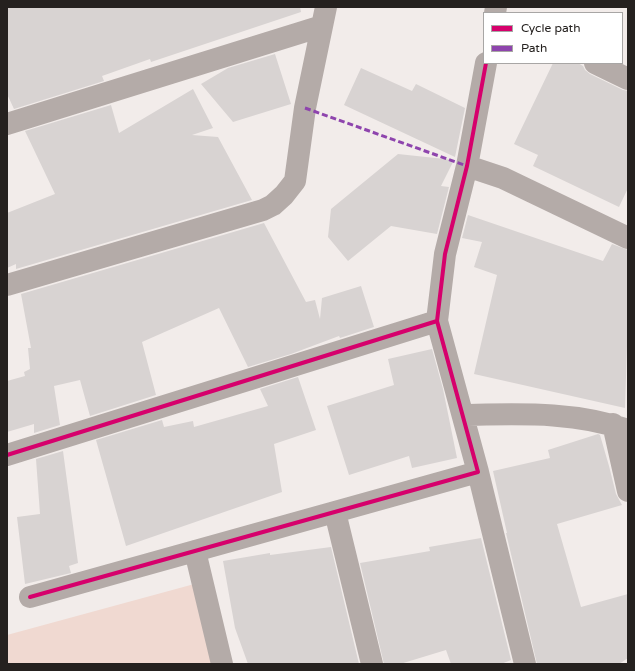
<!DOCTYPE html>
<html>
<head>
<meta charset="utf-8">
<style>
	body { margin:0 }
	#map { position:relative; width:635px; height:671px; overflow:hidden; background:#f2ecea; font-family:"Varela Round",sans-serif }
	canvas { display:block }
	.frame { position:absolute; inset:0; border:8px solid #25211f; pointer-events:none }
	.legend { position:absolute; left:483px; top:12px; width:140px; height:52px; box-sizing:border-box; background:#fff; border:1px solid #a8a6a5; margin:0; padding:5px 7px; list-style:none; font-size:12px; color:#25211f }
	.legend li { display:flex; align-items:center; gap:8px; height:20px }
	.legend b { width:20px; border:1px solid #a8a6a5 }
</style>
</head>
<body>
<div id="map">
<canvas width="635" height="671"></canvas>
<div class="frame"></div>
<ul class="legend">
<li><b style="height:5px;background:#d6006c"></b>Cycle path</li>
<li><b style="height:5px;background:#8e44ad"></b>Path</li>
</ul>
</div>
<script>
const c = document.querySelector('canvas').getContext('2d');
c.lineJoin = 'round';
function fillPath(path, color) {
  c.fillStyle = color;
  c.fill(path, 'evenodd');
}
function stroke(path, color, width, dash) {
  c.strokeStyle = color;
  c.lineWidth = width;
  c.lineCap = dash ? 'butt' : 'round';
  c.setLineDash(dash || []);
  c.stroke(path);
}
const green = new Path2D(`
	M 198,583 L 221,664 L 7,664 L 7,635 Z`);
const building = new Path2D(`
	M 7,7 L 300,7 L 301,12 L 151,62 L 150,59 L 102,76 L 104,81 L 14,109 L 7,94 Z
	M 275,54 L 291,104 L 233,122 L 201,84 L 228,68 Z
	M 553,63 L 578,63 L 583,66 L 585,70 L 590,74 L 623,90 L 628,91 L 628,188 L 619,207 L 533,166 L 538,155 L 514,144 Z
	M 361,68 L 412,91 L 416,84 L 465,108 L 455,157 L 344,105 Z
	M 193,89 L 213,128 L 192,135 L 218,137 L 252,200 L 16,269 L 16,264 L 7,268 L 7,213 L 55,194 L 25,131 L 111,105 L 119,133 Z
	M 398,154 L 454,160 L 441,186 L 449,187 L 437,234 L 391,226 L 348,261 L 328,237 L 331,209 Z
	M 468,215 L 603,261 L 612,244 L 628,250 L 628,315 L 625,408 L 474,374 L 497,275 L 474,267 L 482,242 L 462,238 Z
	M 264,223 L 306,302 L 315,300 L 320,319 L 322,298 L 361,286 L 374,327 L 340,338 L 339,336 L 291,354 L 248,367 L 219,308 L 142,342 L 156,395 L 90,416 L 80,380 L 54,386 L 60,425 L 34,433 L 34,424 L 7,432 L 7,381 L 25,376 L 24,372 L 30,369 L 28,348 L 31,348 L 21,294 Z
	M 432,349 L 443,389 L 457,458 L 412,468 L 409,456 L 349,475 L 327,406 L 394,385 L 388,359 Z
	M 298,377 L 316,430 L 274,444 L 282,492 L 126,546 L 96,440 L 162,420 L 164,427 L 193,421 L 194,427 L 268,406 L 260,389 Z
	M 598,434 L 600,435 L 609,466 L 616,494 L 622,505 L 557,524 L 581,607 L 628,594 L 628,658 L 619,664 L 537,664 L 506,533 L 507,533 L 493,471 L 550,458 L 548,450 Z
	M 63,451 L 78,563 L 69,566 L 71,573 L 25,584 L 17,517 L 40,514 L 36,459 Z
	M 481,538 L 511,660 L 501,664 L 451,664 L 446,650 L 400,664 L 384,664 L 360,563 L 430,551 L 429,547 Z
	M 331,547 L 359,664 L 248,664 L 235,628 L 223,561 L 270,553 L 270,555 Z`);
const minor = new Path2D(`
	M 495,13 L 496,7
	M 595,63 L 628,79
	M 7,124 L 322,26
	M 467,166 L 503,178 L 628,238
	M 7,285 L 263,210 L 273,205 L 284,195 L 295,181 L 305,108 L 326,7
	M 463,415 C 519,414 574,411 628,430
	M 613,424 L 628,491
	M 7,455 L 437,321 L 445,254 L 467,166 L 486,63
	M 478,472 L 525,664
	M 335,512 L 372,664
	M 195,551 L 222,664
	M 30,597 L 478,472 L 437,321`);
const quiet = new Path2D(`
	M 305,108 L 467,166`);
const cycleway = new Path2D(`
	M 7,455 L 437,321 L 445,254 L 467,166 L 486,63
	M 30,597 L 478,472 L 437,321`);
fillPath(green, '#f0d9d1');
fillPath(building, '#d8d3d2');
stroke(minor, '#b4aba8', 22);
stroke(quiet, '#8e44ad', 3, [6, 3]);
stroke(cycleway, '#d6006c', 4);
</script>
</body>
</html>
